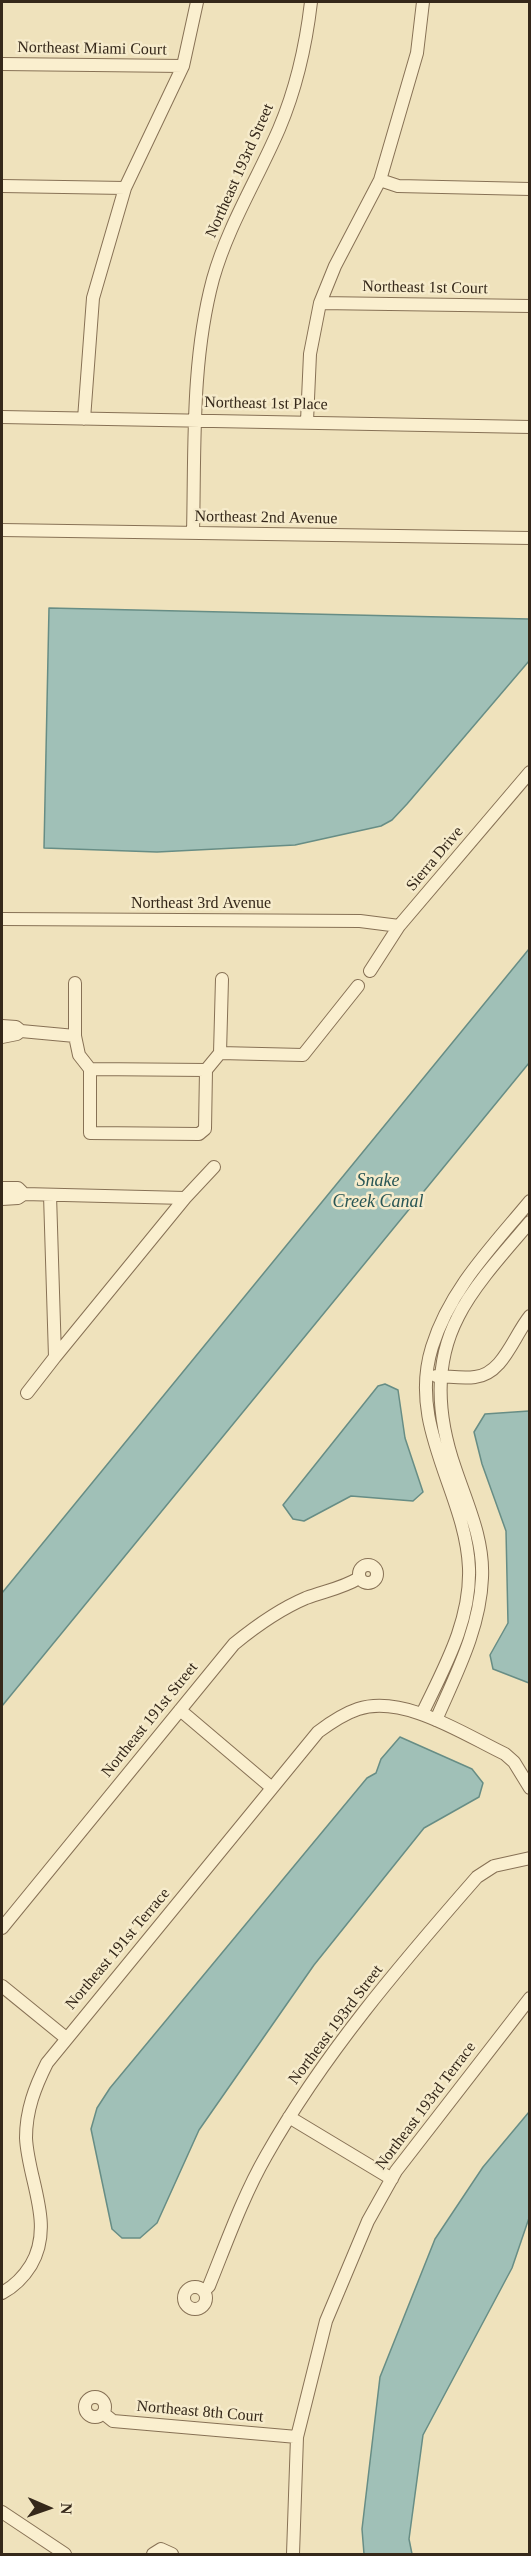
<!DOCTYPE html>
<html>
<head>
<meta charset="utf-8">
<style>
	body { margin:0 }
	#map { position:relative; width:531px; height:2556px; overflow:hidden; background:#efe2bc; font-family:"Times New Roman",serif }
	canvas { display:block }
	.frame { position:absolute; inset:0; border:3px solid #35281a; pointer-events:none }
	.north { position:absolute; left:18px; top:2478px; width:60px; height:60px; -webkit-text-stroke:4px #f6ebcb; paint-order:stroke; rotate:92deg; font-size:16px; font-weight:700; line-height:24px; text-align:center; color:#35281a }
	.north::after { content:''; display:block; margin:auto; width:21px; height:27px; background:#35281a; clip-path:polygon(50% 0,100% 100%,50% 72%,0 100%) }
</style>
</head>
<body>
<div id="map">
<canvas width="531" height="2556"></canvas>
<div class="frame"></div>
<div class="north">N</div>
</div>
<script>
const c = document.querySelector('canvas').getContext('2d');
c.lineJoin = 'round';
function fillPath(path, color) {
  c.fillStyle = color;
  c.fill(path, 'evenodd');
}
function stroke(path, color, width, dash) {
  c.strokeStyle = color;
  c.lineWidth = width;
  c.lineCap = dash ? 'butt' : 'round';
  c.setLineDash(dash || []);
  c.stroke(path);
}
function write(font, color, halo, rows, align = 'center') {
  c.font = font + ' "Times New Roman",serif';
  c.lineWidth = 5;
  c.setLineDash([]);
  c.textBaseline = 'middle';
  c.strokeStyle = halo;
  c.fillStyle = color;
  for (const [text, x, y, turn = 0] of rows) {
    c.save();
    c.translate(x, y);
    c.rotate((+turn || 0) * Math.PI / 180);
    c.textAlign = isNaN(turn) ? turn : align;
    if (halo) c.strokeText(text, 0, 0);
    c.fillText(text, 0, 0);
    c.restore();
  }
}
const water = new Path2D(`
	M 49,608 L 529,619 L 529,661 L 407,804 L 392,820 L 381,826 L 295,845 L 157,852 L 44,848 Z
	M 529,949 L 529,1063 L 2,1706 L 2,1593 Z
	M 385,1384 L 398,1390 L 405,1438 L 423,1492 L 413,1501 L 351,1496 L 304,1521 L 293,1519 L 283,1505 L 378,1386 Z
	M 529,1411 L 530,1411 L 529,1683 L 493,1669 L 490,1655 L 508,1623 L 506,1531 L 482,1464 L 474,1432 L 485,1414 Z
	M 400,1737 L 472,1769 L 483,1783 L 479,1797 L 424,1828 L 314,1965 L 199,2130 L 157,2223 L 140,2238 L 122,2238 L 112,2229 L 91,2129 L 97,2108 L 110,2088 L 367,1778 L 376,1773 L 381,1759 Z
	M 529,2112 L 529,2218 L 512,2268 L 423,2435 L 409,2539 L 412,2554 L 364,2554 L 362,2529 L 380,2377 L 435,2239 L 483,2167 Z`);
const minor = new Path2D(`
	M 2,64 L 183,66
	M 380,180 L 398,186 L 530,189
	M 2,186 L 125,188
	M 320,303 L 530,306
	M 2,417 L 530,427
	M 84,419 L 93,298 L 125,188 L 183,66 L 197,2
	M 307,421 L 310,354 L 320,303 L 335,266 L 380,180 L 417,53 L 423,2
	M 2,530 L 530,538
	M 193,533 C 195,449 191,361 213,279 C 228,226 257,180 279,129 C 296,89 306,45 311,2
	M 2,919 L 360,921 L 399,926
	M 370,971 L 399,926 L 530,772
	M 75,983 L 75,1036 L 79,1055 L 90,1069 L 206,1070 L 220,1053 L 222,979
	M 2,1026 L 16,1027 L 21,1031 L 75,1036
	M 2,1037 L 17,1034 L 21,1031
	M 220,1053 L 303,1055 L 358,986
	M 90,1069 L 90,1133 L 199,1134 L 205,1129 L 206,1070
	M 2,1188 L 18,1188 L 24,1194
	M 2,1199 L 18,1198 L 24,1194 L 185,1198 L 214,1167
	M 55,1357 L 185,1198
	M 436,1376 C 448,1376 462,1379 475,1377 C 503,1374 513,1337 530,1316
	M 27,1393 L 55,1357 L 50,1195
	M359 1574a9 9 0 1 1 18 0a9 9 0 1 1-18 0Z
	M 180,1710 L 272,1788
	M 422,1714 C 444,1668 471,1621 469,1568 C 466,1493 407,1427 432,1347 C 450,1289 492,1247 530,1201
	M 436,1720 C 456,1674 480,1629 482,1578 C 484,1539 467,1504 455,1468 C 438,1419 433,1365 458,1317 C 473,1286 507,1249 530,1222
	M 2,1928 L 234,1644 C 256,1626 280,1609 306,1598 C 325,1591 343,1588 359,1578
	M 2,1986 L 66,2038
	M 289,2117 L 392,2179
	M184 2298a11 11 0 1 1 22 0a11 11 0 1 1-22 0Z
	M 204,2291 L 209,2286 C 226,2244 243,2196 266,2156 C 323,2055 400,1965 477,1877 L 494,1866 L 530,1858
	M 2,2293 C 15,2286 23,2278 31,2265 C 55,2225 28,2180 26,2138 C 26,2110 35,2087 47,2063 L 318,1732 C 330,1723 343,1714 358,1709 C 404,1694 465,1735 505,1754 L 514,1762 L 530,1788
	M85 2407a10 10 0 1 1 20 0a10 10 0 1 1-20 0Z
	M 103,2413 L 113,2421 L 297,2437
	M 2,2512 L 65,2554
	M 153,2554 L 161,2549 L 172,2554
	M 293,2554 L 297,2437 L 326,2321 L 368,2221 L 396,2171 L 530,1998`);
const streetNames = [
	["Northeast Miami Court",92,49,1],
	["Northeast 193rd Street",240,171,-66],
	["Northeast 1st Court",425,288,1],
	["Northeast 1st Place",266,404,1],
	["Northeast 2nd Avenue",266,518,1],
	["Sierra Drive",435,859,-50],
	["Northeast 3rd Avenue",201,904],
	["Northeast 191st Street",150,1720,-51],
	["Northeast 191st Terrace",118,1949,-50],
	["Northeast 193rd Street",336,2025,-53],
	["Northeast 193rd Terrace",426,2106,-53],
	["Northeast 8th Court",200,2412,5]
];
const waterNames = [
	["Snake",378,1181],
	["Creek Canal",378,1202]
];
fillPath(water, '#a0c0b7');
stroke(water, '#678d85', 1.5);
stroke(minor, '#877155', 14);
stroke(minor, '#faefcf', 12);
write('16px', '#35281a', '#f6ebcb', streetNames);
write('italic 18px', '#295655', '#f6ebcb', waterNames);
</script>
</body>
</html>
